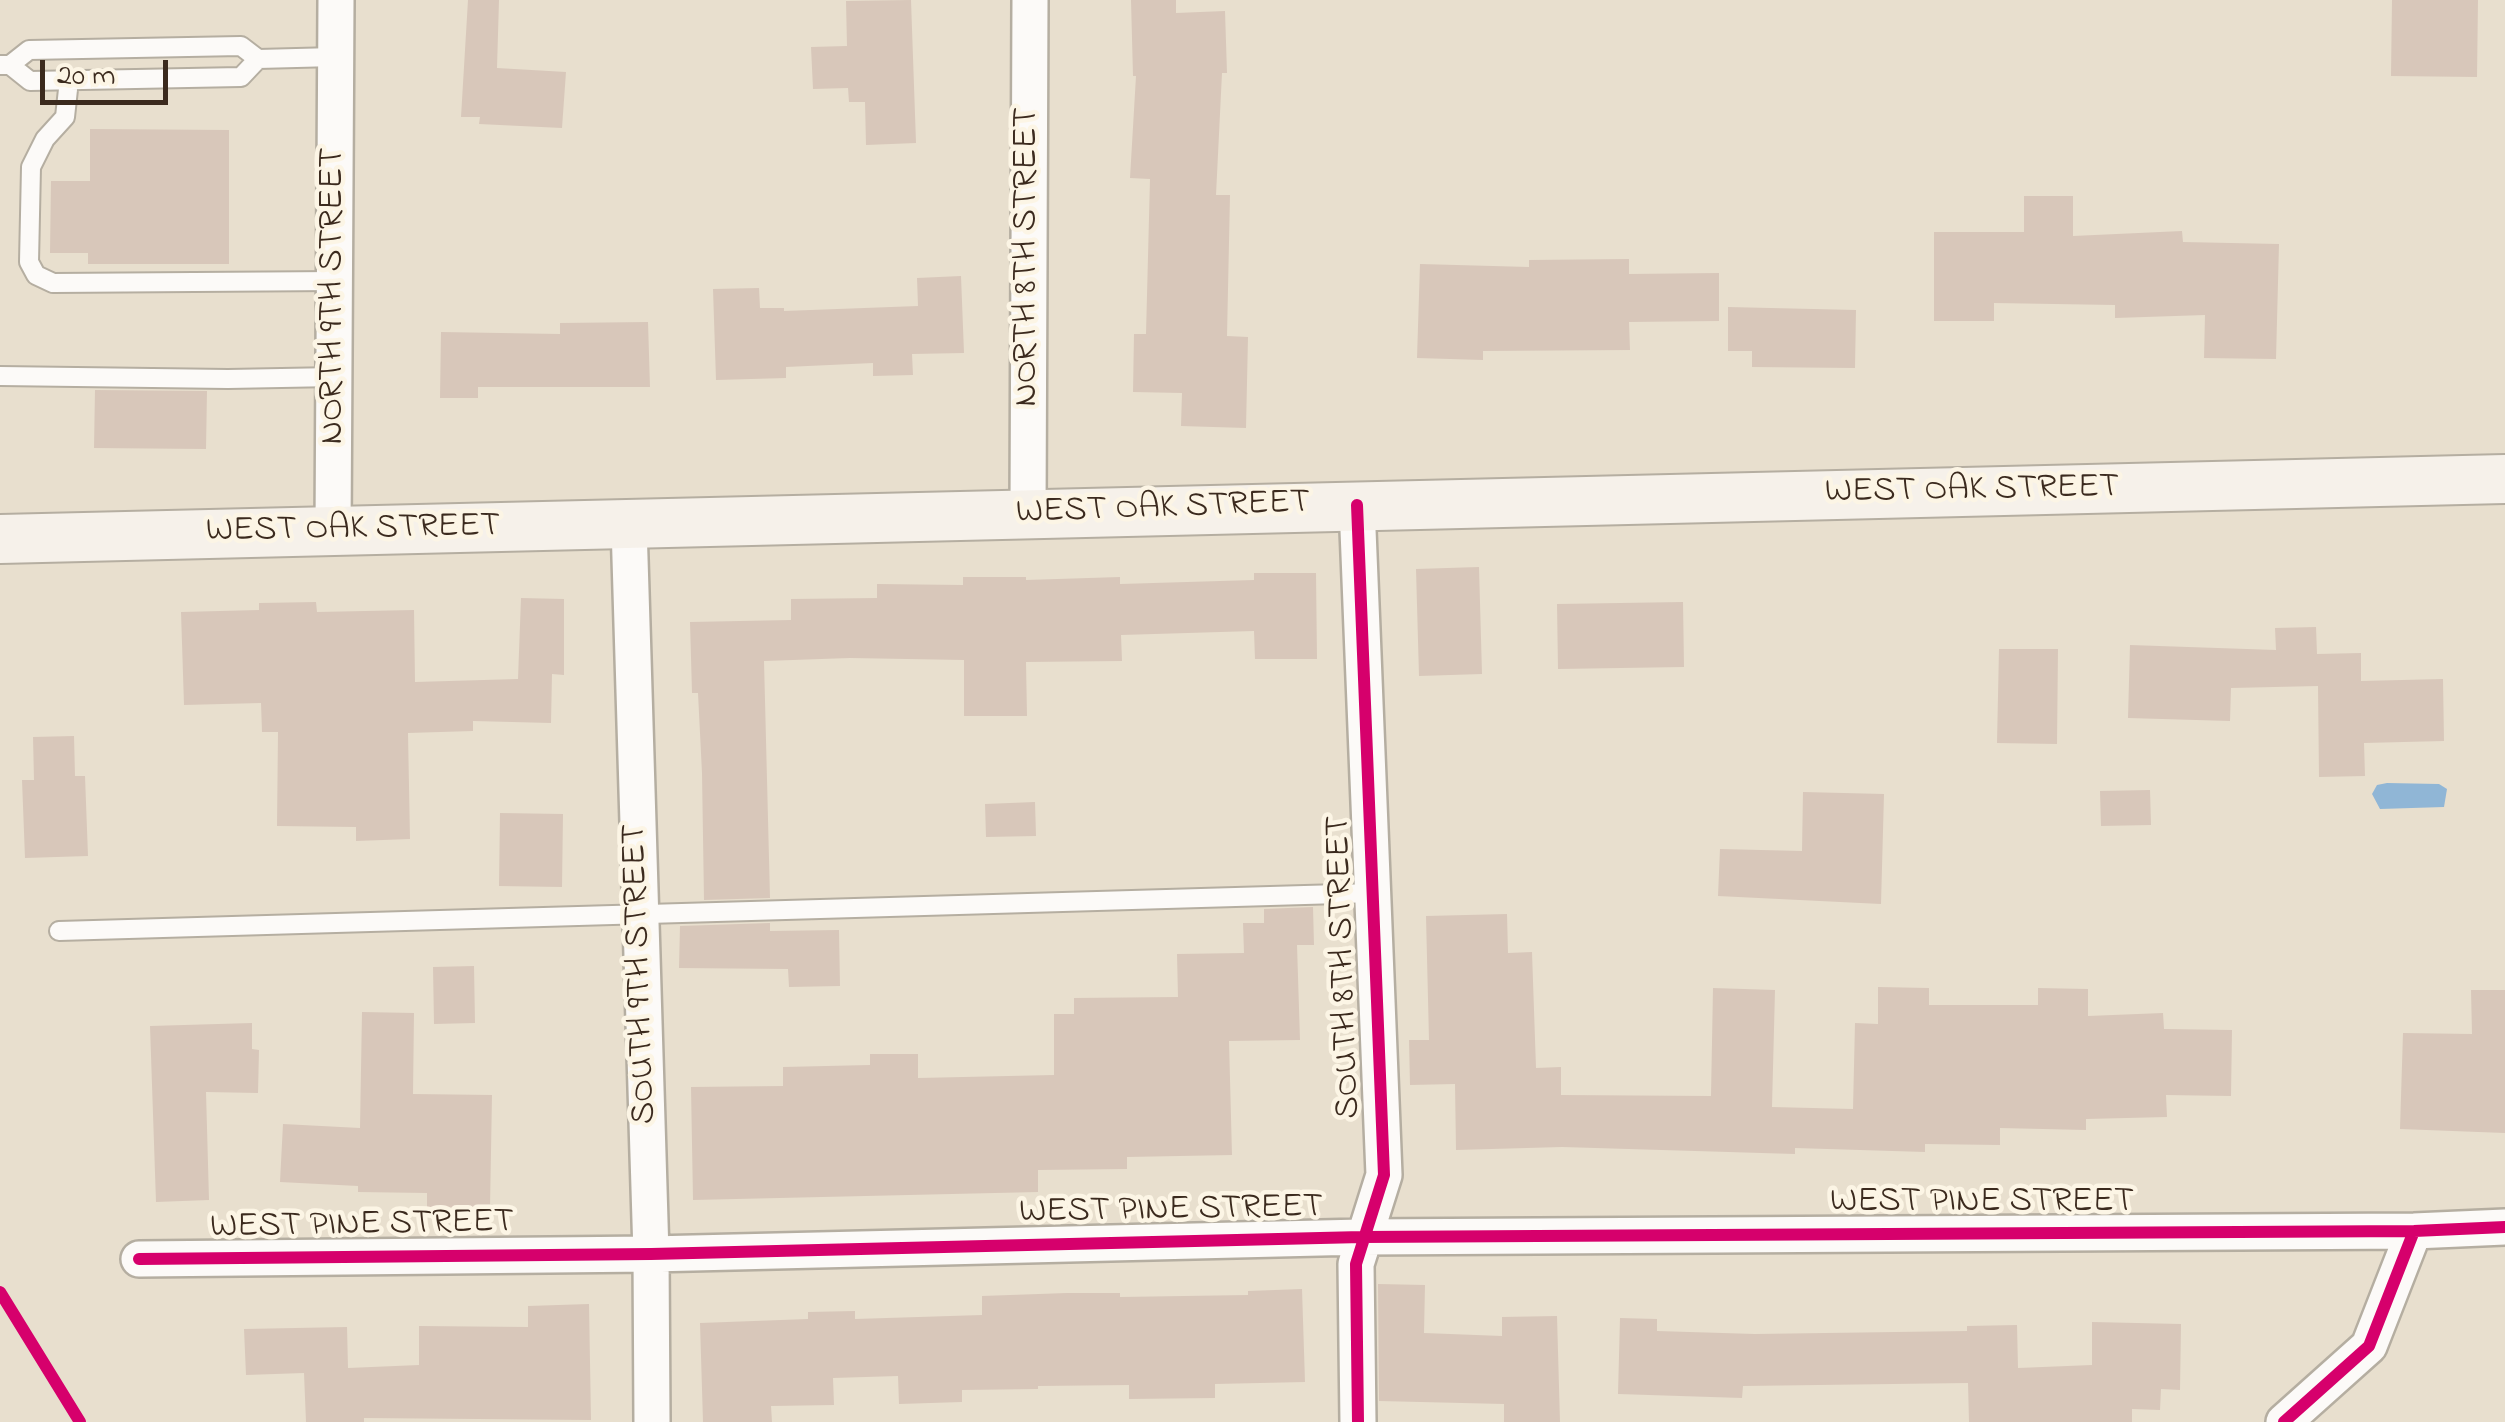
<!DOCTYPE html>
<html>
<head>
<meta charset="utf-8">
<style>
	body { margin:0 }
	#map { position:relative; width:2505px; height:1422px; overflow:hidden; background:#e8dfce; font-family:"Indie Flower",sans-serif }
	canvas { display:block }
	.scale { position:absolute; left:40px; top:60px; width:128px; height:45px; box-sizing:border-box; border:5px solid #3b2a1e; border-top:0; padding-left:12px; font-size:30px; line-height:35px; white-space:nowrap; color:#3b2a1e; -webkit-text-stroke:8px #fcf5e5; paint-order:stroke }
</style>
</head>
<body>
<div id="map">
<canvas width="2505" height="1422"></canvas>
<div class="scale">20 m</div>
</div>
<script>
const c = document.querySelector('canvas').getContext('2d');
c.lineJoin = 'round';
function fillPath(path, color) {
  c.fillStyle = color;
  c.fill(path, 'evenodd');
}
function stroke(path, color, width, dash) {
  c.strokeStyle = color;
  c.lineWidth = width;
  c.lineCap = dash ? 'butt' : 'round';
  c.setLineDash(dash || []);
  c.stroke(path);
}
function write(font, color, halo, rows, align = 'center') {
  c.font = font + ' "Indie Flower",sans-serif';
  c.lineWidth = 9;
  c.setLineDash([]);
  c.textBaseline = 'middle';
  c.strokeStyle = halo;
  c.fillStyle = color;
  for (const [text, x, y, turn = 0] of rows) {
    c.save();
    c.translate(x, y);
    c.rotate((+turn || 0) * Math.PI / 180);
    c.textAlign = isNaN(turn) ? turn : align;
    if (halo) c.strokeText(text, 0, 0);
    c.fillText(text, 0, 0);
    c.restore();
  }
}
const water = new Path2D(`
	M 2387,783 L 2439,784 L 2447,789 L 2444,807 L 2380,809 L 2372,794 L 2377,785 Z`);
const building = new Path2D(`
	M 468,0 L 499,0 L 497,68 L 566,72 L 562,128 L 479,124 L 480,117 L 461,117 Z
	M 911,0 L 916,143 L 866,145 L 865,102 L 849,102 L 848,88 L 813,89 L 811,47 L 847,46 L 846,1 Z
	M 1131,0 L 1176,0 L 1176,13 L 1225,11 L 1227,73 L 1222,73 L 1216,195 L 1230,195 L 1227,336 L 1248,337 L 1246,428 L 1181,426 L 1182,393 L 1133,392 L 1134,334 L 1146,334 L 1150,179 L 1130,178 L 1136,76 L 1133,76 Z
	M 2392,0 L 2478,0 L 2477,77 L 2391,76 Z
	M 90,129 L 229,130 L 229,264 L 88,264 L 88,253 L 50,253 L 51,181 L 90,181 Z
	M 2024,196 L 2073,196 L 2073,236 L 2182,231 L 2183,242 L 2279,244 L 2276,359 L 2204,358 L 2205,315 L 2115,318 L 2115,305 L 1994,303 L 1994,321 L 1934,321 L 1934,232 L 2024,232 Z
	M 1629,259 L 1629,274 L 1719,273 L 1719,321 L 1629,322 L 1630,350 L 1483,351 L 1483,360 L 1417,358 L 1420,264 L 1529,267 L 1529,260 Z
	M 961,276 L 964,353 L 912,354 L 913,375 L 873,376 L 873,363 L 786,367 L 786,378 L 716,380 L 713,289 L 759,288 L 760,308 L 784,308 L 784,311 L 918,306 L 917,278 Z
	M 1728,307 L 1856,310 L 1855,368 L 1752,367 L 1752,351 L 1728,351 Z
	M 648,322 L 650,387 L 478,387 L 478,398 L 440,398 L 441,332 L 560,334 L 560,323 Z
	M 95,390 L 207,391 L 206,449 L 94,448 Z
	M 1479,567 L 1482,674 L 1419,676 L 1416,569 Z
	M 1254,573 L 1316,573 L 1317,659 L 1255,659 L 1254,631 L 1121,635 L 1122,661 L 1026,662 L 1027,716 L 964,716 L 964,660 L 850,658 L 764,661 L 770,898 L 704,900 L 702,773 L 698,693 L 692,693 L 690,622 L 791,620 L 791,599 L 877,598 L 877,584 L 963,585 L 963,577 L 1026,577 L 1026,580 L 1120,577 L 1120,584 L 1254,580 Z
	M 521,598 L 564,599 L 564,675 L 552,674 L 551,723 L 473,721 L 473,731 L 408,733 L 410,839 L 356,841 L 356,827 L 277,826 L 278,732 L 262,732 L 261,703 L 184,705 L 181,612 L 259,610 L 259,603 L 316,602 L 317,612 L 414,610 L 415,682 L 518,679 Z
	M 1683,602 L 1684,667 L 1558,669 L 1557,604 Z
	M 2316,627 L 2317,654 L 2361,653 L 2361,681 L 2443,679 L 2444,741 L 2364,743 L 2365,776 L 2319,777 L 2318,686 L 2231,688 L 2230,721 L 2128,718 L 2130,645 L 2276,650 L 2275,628 Z
	M 1999,649 L 2058,649 L 2057,744 L 1997,743 Z
	M 74,736 L 75,776 L 85,776 L 88,856 L 25,858 L 22,780 L 34,780 L 33,737 Z
	M 2150,790 L 2151,825 L 2101,826 L 2100,791 Z
	M 1803,792 L 1884,794 L 1881,904 L 1718,896 L 1720,849 L 1802,851 Z
	M 1035,802 L 1036,836 L 986,837 L 985,804 Z
	M 500,813 L 563,814 L 562,887 L 499,886 Z
	M 1313,907 L 1314,945 L 1297,945 L 1300,1040 L 1229,1041 L 1232,1155 L 1127,1157 L 1127,1169 L 1038,1170 L 1038,1192 L 693,1200 L 691,1087 L 783,1086 L 783,1067 L 870,1065 L 870,1054 L 918,1054 L 918,1078 L 1054,1075 L 1054,1014 L 1074,1014 L 1074,998 L 1178,997 L 1177,954 L 1244,953 L 1243,923 L 1264,923 L 1264,909 Z
	M 1507,914 L 1508,953 L 1532,952 L 1536,1068 L 1561,1067 L 1561,1095 L 1711,1096 L 1713,988 L 1775,990 L 1772,1107 L 1853,1109 L 1855,1023 L 1878,1024 L 1878,987 L 1929,988 L 1929,1005 L 2038,1005 L 2038,988 L 2088,989 L 2088,1016 L 2163,1013 L 2164,1029 L 2232,1030 L 2231,1096 L 2166,1095 L 2167,1117 L 2086,1119 L 2086,1130 L 2000,1128 L 2000,1145 L 1925,1144 L 1925,1152 L 1795,1148 L 1795,1154 L 1562,1147 L 1456,1150 L 1455,1084 L 1410,1085 L 1409,1040 L 1429,1040 L 1426,916 Z
	M 770,923 L 770,931 L 839,930 L 840,986 L 789,987 L 788,969 L 679,968 L 680,926 Z
	M 474,966 L 475,1023 L 434,1024 L 433,967 Z
	M 2471,990 L 2505,990 L 2505,1133 L 2400,1129 L 2403,1033 L 2472,1034 Z
	M 362,1012 L 414,1013 L 413,1094 L 492,1095 L 490,1208 L 427,1207 L 427,1193 L 358,1192 L 358,1186 L 280,1182 L 283,1124 L 360,1128 Z
	M 252,1023 L 252,1049 L 259,1050 L 258,1093 L 206,1092 L 209,1200 L 156,1202 L 150,1026 Z
	M 1378,1284 L 1425,1285 L 1424,1333 L 1502,1336 L 1502,1317 L 1557,1316 L 1560,1422 L 1504,1422 L 1504,1404 L 1379,1401 Z
	M 1302,1289 L 1305,1382 L 1215,1384 L 1215,1398 L 1129,1399 L 1129,1385 L 1038,1386 L 1038,1389 L 962,1390 L 962,1402 L 899,1404 L 898,1376 L 833,1378 L 834,1405 L 771,1406 L 772,1422 L 703,1422 L 700,1323 L 808,1319 L 808,1312 L 855,1311 L 855,1319 L 982,1315 L 982,1296 L 1067,1293 L 1120,1293 L 1120,1297 L 1248,1295 L 1248,1291 Z
	M 589,1304 L 591,1420 L 364,1418 L 364,1422 L 306,1422 L 304,1373 L 246,1375 L 244,1329 L 347,1327 L 348,1368 L 419,1365 L 419,1326 L 528,1327 L 528,1306 Z
	M 1620,1318 L 1657,1319 L 1657,1331 L 1755,1334 L 1967,1331 L 1967,1326 L 2017,1325 L 2018,1368 L 2092,1365 L 2092,1322 L 2181,1324 L 2180,1390 L 2161,1389 L 2160,1410 L 2132,1409 L 2132,1422 L 1969,1422 L 1968,1383 L 1743,1386 L 1742,1398 L 1618,1394 Z`);
const service = new Path2D(`
	M 258,59 L 335,57
	M 0,65 L 10,65 L 30,81 L 241,77 L 258,59 L 241,46 L 29,50 L 10,65
	M 69,80 L 65,117 L 45,139 L 31,167 L 29,262 L 36,275 L 53,283 L 336,281
	M 0,376 L 228,379 L 335,377
	M 59,931 L 1374,893`);
const minor = new Path2D(`
	M 1357,505 L 1384,1175 L 1356,1264 L 1358,1422
	M 1028,514 L 1030,0
	M 629,525 L 651,1254 L 652,1422
	M 333,532 L 336,0
	M 139,1259 L 651,1254 L 1362,1237 L 2414,1231 L 2505,1227
	M 2284,1422 L 2369,1346 L 2414,1231`);
const secondary = new Path2D(`
	M 0,539 L 2505,479`);
const cycleway = new Path2D(`
	M 1357,505 L 1384,1175 L 1356,1264 L 1358,1422
	M 139,1259 L 651,1254 L 1362,1237 L 2414,1231 L 2505,1227
	M 0,1292 L 80,1422
	M 2284,1422 L 2369,1346 L 2414,1231`);
const streetNames = [
	["NORTH 8TH STREET",1029,257,-90],
	["NORTH 9TH STREET",335,296,-90],
	["WEST OAK STREET",1972,492,-1],
	["WEST OAK STREET",1163,510,-2],
	["WEST OAK STREET",353,531,-1],
	["SOUTH 8TH STREET",1346,967,-92],
	["SOUTH 9TH STREET",642,974,-92],
	["WEST PINE STREET",1982,1204],
	["WEST PINE STREET",1171,1212,-1],
	["WEST PINE STREET",362,1227,-1]
];
fillPath(water, '#90b6d6');
fillPath(building, '#d8c7ba');
stroke(service, '#b5aea1', 22);
stroke(minor, '#b5aea1', 40);
stroke(secondary, '#b5aea1', 52);
stroke(service, '#fcfaf8', 18);
stroke(minor, '#fcfaf8', 35);
stroke(secondary, '#f6f1ea', 48);
stroke(cycleway, '#d6006c', 12);
write('35px', '#3b2a1e', '#fcf5e5', streetNames);
</script>
</body>
</html>
